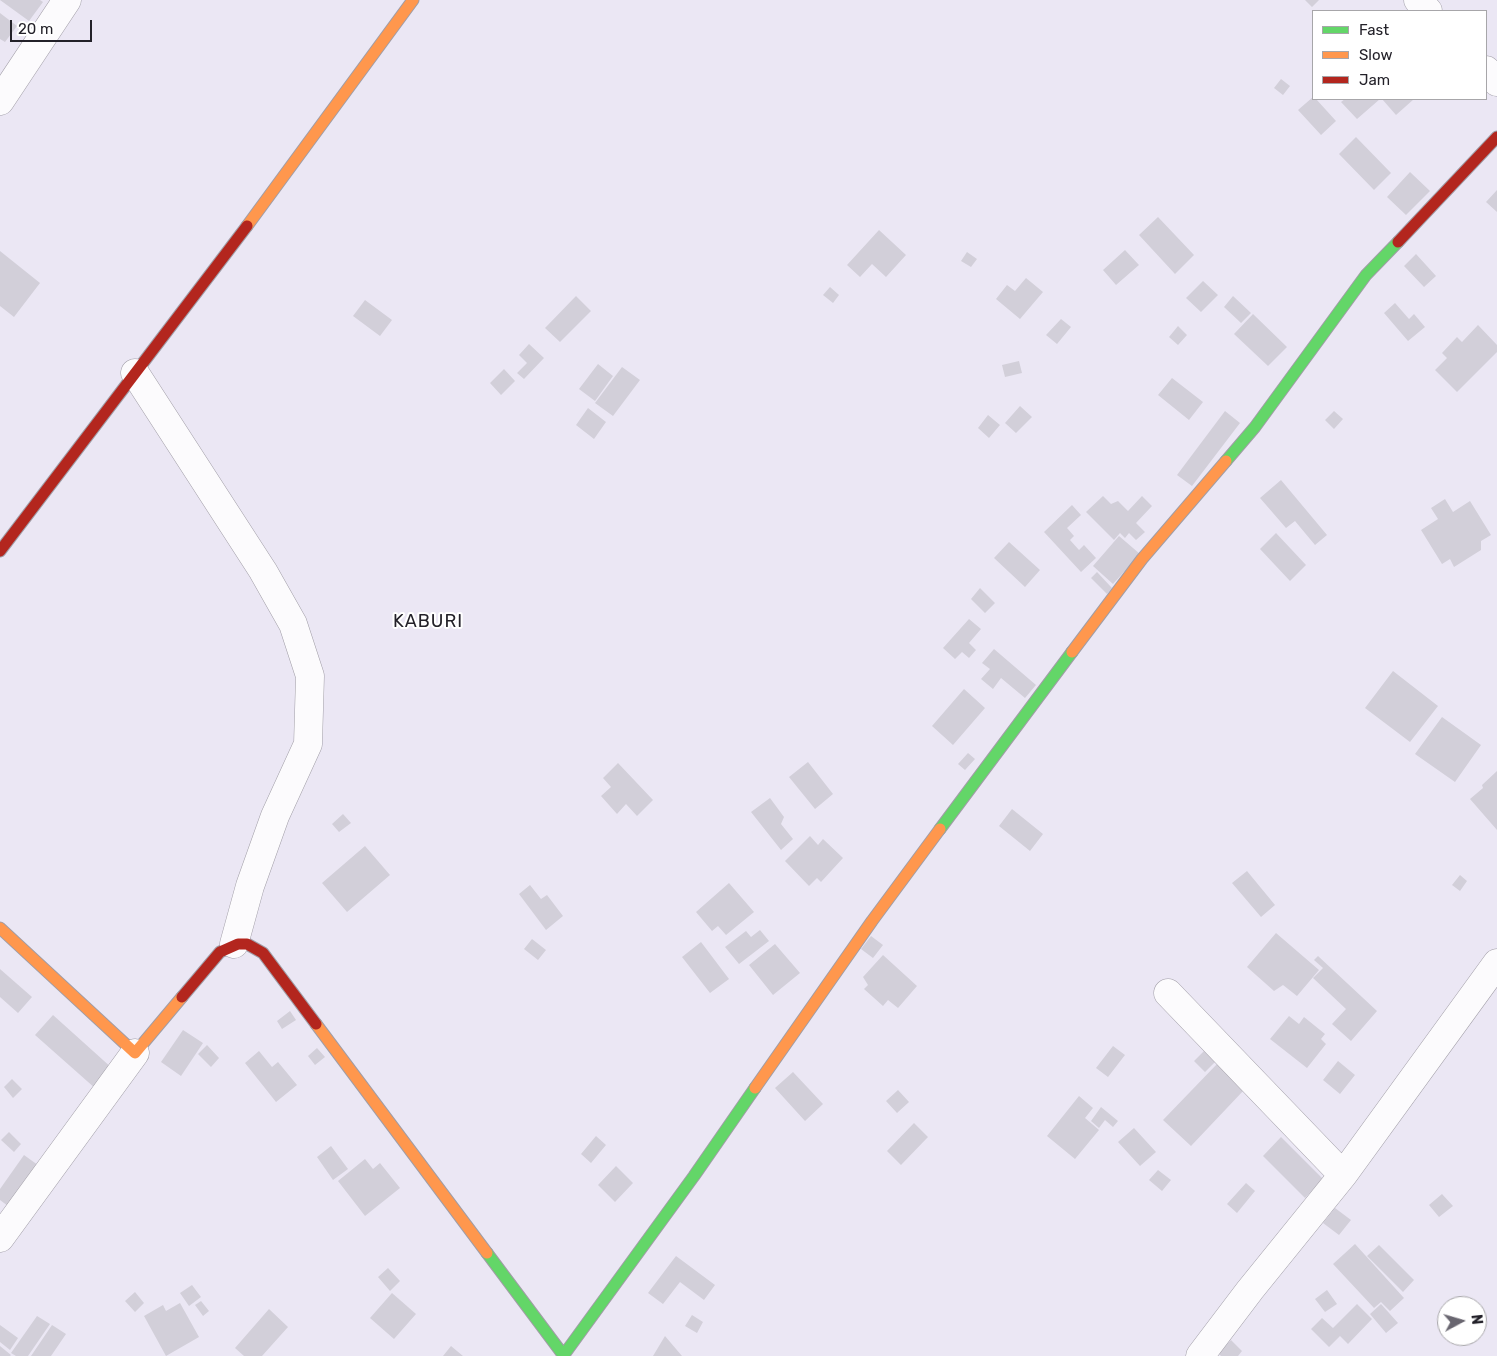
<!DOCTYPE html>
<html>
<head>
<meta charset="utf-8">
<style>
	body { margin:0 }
	#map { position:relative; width:1497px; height:1356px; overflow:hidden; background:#ebe7f4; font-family:Rubik,sans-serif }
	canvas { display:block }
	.legend { position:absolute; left:1312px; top:10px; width:175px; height:90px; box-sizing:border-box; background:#fff; border:1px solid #a7a6a9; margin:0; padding:6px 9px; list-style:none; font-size:15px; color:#232129 }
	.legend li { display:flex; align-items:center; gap:10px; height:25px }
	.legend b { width:25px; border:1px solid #a7a6a9 }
	.north { position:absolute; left:1437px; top:1296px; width:50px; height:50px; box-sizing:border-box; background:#fff; border:1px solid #a7a6a9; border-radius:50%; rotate:84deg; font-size:14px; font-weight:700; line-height:20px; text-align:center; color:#232129 }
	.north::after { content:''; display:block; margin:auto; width:18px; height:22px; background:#696670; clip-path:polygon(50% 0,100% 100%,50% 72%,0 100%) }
	.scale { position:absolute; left:10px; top:20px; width:82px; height:22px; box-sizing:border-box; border:2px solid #232129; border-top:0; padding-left:6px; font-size:15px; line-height:18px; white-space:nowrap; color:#232129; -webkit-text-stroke:4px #fff; paint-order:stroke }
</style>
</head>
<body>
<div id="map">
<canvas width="1497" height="1356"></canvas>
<ul class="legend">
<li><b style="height:6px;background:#63d668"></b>Fast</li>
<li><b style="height:6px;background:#ff974d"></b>Slow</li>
<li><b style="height:6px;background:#b3261e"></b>Jam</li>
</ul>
<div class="north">N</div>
<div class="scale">20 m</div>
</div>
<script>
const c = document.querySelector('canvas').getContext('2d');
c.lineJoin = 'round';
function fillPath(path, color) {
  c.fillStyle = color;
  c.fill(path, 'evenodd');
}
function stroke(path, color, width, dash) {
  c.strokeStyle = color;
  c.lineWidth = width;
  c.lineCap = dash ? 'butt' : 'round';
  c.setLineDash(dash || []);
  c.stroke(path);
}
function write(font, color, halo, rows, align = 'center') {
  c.font = font + ' Rubik,sans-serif';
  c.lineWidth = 4;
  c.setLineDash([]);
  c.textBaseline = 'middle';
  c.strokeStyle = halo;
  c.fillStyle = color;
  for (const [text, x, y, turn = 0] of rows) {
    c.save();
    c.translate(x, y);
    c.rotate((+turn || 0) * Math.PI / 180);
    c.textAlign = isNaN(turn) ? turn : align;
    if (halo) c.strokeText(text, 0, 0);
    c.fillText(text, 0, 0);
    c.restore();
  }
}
const building = new Path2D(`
	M 0,0 L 40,0 L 43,2 L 29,21 Z
	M 1305,0 L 1319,0 L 1312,7 Z
	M 0,13 L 17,26 L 5,42 L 0,39 Z
	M 1281,79 L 1290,86 L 1283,95 L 1274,88 Z
	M 1313,97 L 1313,99 L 1316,99 L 1336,121 L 1321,135 L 1298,110 Z
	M 1345,99 L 1380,99 L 1357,119 L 1341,102 Z
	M 1382,99 L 1414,99 L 1396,115 Z
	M 1356,137 L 1391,173 L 1374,190 L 1339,154 Z
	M 1410,172 L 1430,191 L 1406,215 L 1387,197 Z
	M 1497,190 L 1497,212 L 1486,202 Z
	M 1158,217 L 1194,255 L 1175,274 L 1139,235 Z
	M 879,230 L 906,255 L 886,277 L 872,264 L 860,277 L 847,265 Z
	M 1125,250 L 1139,265 L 1116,285 L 1103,270 Z
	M 0,251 L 40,283 L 14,317 L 0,306 Z
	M 967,252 L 977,259 L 971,267 L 961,261 Z
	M 1416,254 L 1436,276 L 1424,287 L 1404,266 Z
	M 1026,278 L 1043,292 L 1020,319 L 996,299 L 1007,285 L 1015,291 Z
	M 1203,281 L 1218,295 L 1201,312 L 1186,298 Z
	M 830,287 L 839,295 L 833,303 L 823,295 Z
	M 576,296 L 591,311 L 560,342 L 545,328 Z
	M 1233,296 L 1251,313 L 1241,323 L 1224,307 Z
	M 365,300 L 392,320 L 380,336 L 353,316 Z
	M 1395,303 L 1409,319 L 1414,314 L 1425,327 L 1408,341 L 1384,313 Z
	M 1253,314 L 1287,347 L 1268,366 L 1234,334 Z
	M 1061,319 L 1071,327 L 1057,344 L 1046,335 Z
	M 1478,325 L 1497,345 L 1497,352 L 1457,392 L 1435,370 L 1447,358 L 1442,353 L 1457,337 L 1462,342 Z
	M 1178,326 L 1187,335 L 1178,345 L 1169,337 Z
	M 529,344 L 544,358 L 524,379 L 517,373 L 527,363 L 519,355 Z
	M 1019,361 L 1022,373 L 1005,377 L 1002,365 Z
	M 598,364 L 613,376 L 595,401 L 579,389 Z
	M 622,367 L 640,380 L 613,416 L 595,403 Z
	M 504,369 L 515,381 L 501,395 L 490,383 Z
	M 1172,378 L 1203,402 L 1189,420 L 1158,395 Z
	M 1020,406 L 1032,417 L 1016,433 L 1005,423 Z
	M 588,408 L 606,422 L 594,439 L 576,425 Z
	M 1225,411 L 1240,423 L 1192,486 L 1177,475 Z
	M 1334,411 L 1343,419 L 1334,429 L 1325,420 Z
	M 988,415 L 1000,425 L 989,438 L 978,428 Z
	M 1281,480 L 1327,535 L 1315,545 L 1295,521 L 1286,528 L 1260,498 Z
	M 1103,496 L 1111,504 L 1118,501 L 1128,511 L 1142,496 L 1152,506 L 1136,523 L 1145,532 L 1136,540 L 1129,533 L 1125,538 L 1120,533 L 1114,540 L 1086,512 Z
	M 1445,499 L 1453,512 L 1470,501 L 1491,535 L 1481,541 L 1481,550 L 1454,567 L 1450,559 L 1442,564 L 1421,530 L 1438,519 L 1431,508 Z
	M 1072,505 L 1081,515 L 1067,528 L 1074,536 L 1070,540 L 1079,550 L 1084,545 L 1096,558 L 1081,572 L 1044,532 Z
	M 1276,533 L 1306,565 L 1290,581 L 1260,549 Z
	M 1119,536 L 1140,554 L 1113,584 L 1093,566 Z
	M 1009,542 L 1040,570 L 1025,587 L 994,558 Z
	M 1097,572 L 1112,588 L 1107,594 L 1091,578 Z
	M 980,588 L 995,603 L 985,613 L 971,599 Z
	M 969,619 L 981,629 L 969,643 L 976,650 L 969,658 L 962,652 L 955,659 L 943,648 Z
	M 994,649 L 1036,685 L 1025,698 L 1001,678 L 993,689 L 981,679 L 990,669 L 982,663 Z
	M 1393,671 L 1438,706 L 1410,742 L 1365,708 Z
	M 964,689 L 985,708 L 953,745 L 932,726 Z
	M 1442,717 L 1481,745 L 1455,782 L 1415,754 Z
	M 968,753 L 975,759 L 965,770 L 958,764 Z
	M 808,762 L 833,794 L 815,809 L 789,777 Z
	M 618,763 L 653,800 L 637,816 L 626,804 L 617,814 L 601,796 L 611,787 L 603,778 Z
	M 1497,771 L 1497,830 L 1470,799 L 1483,788 L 1482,785 Z
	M 770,798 L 784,817 L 781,824 L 793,839 L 781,850 L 751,812 Z
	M 1012,809 L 1043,834 L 1030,851 L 999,826 Z
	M 343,814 L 351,823 L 339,832 L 332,824 Z
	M 810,836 L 818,845 L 823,839 L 843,858 L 821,882 L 817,878 L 809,886 L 785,861 Z
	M 365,846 L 390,875 L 347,912 L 322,883 Z
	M 1247,871 L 1275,905 L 1261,917 L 1232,883 Z
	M 1460,875 L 1467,881 L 1460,891 L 1452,885 Z
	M 729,883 L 754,912 L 726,935 L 718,926 L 712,931 L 696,912 Z
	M 530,885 L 541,899 L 547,895 L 563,916 L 546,930 L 519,894 Z
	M 760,930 L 769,941 L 739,964 L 725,947 L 746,931 L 751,937 Z
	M 1276,933 L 1319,970 L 1297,996 L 1283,985 L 1274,991 L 1247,967 Z
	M 871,936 L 883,945 L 873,958 L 861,949 Z
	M 532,939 L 546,950 L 538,960 L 524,949 Z
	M 701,942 L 729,979 L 710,993 L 682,957 Z
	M 775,944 L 800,973 L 773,995 L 749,965 Z
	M 883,955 L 917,986 L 898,1008 L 888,1000 L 883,1006 L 864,989 L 868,985 L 863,977 Z
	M 1318,956 L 1377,1011 L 1351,1041 L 1332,1024 L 1346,1009 L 1313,978 L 1323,968 L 1314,960 Z
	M 0,969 L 32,997 L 18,1013 L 0,997 Z
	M 290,1011 L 296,1020 L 282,1029 L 277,1021 Z
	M 53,1015 L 113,1069 L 96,1089 L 35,1035 Z
	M 1289,1016 L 1299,1024 L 1304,1017 L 1325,1034 L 1321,1039 L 1326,1044 L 1307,1068 L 1270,1039 Z
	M 183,1030 L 203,1043 L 181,1076 L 161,1062 Z
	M 207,1045 L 219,1058 L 211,1067 L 198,1054 Z
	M 1113,1046 L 1125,1055 L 1108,1077 L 1096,1068 Z
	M 317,1048 L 325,1057 L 315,1065 L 308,1056 Z
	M 259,1051 L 272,1067 L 278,1062 L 297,1085 L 276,1102 L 245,1063 Z
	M 1204,1051 L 1215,1062 L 1205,1072 L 1194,1061 Z
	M 1338,1061 L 1355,1075 L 1340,1094 L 1323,1080 Z
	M 1217,1064 L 1244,1090 L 1191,1146 L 1163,1120 Z
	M 793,1072 L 823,1104 L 805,1121 L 775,1088 Z
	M 12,1079 L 22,1089 L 13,1098 L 4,1087 Z
	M 898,1090 L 909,1102 L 897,1113 L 886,1101 Z
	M 1079,1096 L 1093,1108 L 1085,1118 L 1099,1130 L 1075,1159 L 1047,1136 Z
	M 1101,1107 L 1118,1121 L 1113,1127 L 1105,1120 L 1099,1128 L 1091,1121 Z
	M 914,1123 L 928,1137 L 901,1165 L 887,1151 Z
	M 1134,1128 L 1156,1152 L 1140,1166 L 1118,1142 Z
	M 9,1132 L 21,1144 L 14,1152 L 1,1140 Z
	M 596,1136 L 606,1145 L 591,1163 L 581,1154 Z
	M 1281,1137 L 1323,1179 L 1305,1198 L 1263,1156 Z
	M 331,1146 L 348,1169 L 333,1180 L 317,1157 Z
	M 24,1155 L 42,1168 L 12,1209 L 0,1200 L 0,1189 Z
	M 365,1159 L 373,1169 L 380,1163 L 400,1188 L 365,1216 L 338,1181 Z
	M 616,1166 L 633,1183 L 615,1202 L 598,1185 Z
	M 1158,1170 L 1171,1180 L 1162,1191 L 1149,1180 Z
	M 1246,1183 L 1255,1191 L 1237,1213 L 1227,1204 Z
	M 1442,1194 L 1453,1206 L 1439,1217 L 1429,1205 Z
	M 1335,1208 L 1351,1220 L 1339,1235 L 1323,1223 Z
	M 1355,1244 L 1404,1298 L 1390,1311 L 1381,1302 L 1374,1308 L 1333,1264 Z
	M 1379,1245 L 1414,1280 L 1403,1292 L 1367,1256 Z
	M 676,1256 L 715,1285 L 704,1300 L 680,1282 L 663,1304 L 648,1293 Z
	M 388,1268 L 400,1281 L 390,1291 L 378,1277 Z
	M 192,1285 L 201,1297 L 189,1306 L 180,1293 Z
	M 1327,1290 L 1337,1304 L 1325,1312 L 1315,1299 Z
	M 135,1292 L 144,1303 L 135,1312 L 125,1301 Z
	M 392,1293 L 416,1314 L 394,1339 L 370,1318 Z
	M 201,1301 L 209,1311 L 203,1316 L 195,1305 Z
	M 180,1303 L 199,1337 L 166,1356 L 144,1316 L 163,1305 L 166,1311 Z
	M 1357,1304 L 1372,1319 L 1348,1344 L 1340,1336 L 1329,1347 L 1311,1329 L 1322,1318 L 1333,1328 Z
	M 1381,1304 L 1398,1323 L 1386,1333 L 1370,1314 Z
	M 269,1309 L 288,1327 L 262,1356 L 244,1356 L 235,1348 Z
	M 692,1315 L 703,1322 L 697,1333 L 685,1326 Z
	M 37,1316 L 50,1324 L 28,1356 L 16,1356 L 11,1353 Z
	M 0,1325 L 18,1338 L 10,1350 L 0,1342 Z
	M 52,1325 L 66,1334 L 51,1356 L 31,1356 Z
	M 665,1336 L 682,1356 L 653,1356 Z
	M 1231,1340 L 1242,1351 L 1238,1356 L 1221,1356 L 1218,1353 Z
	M 0,1346 L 11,1355 L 10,1356 L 0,1356 Z
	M 451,1346 L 463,1356 L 443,1356 Z`);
const street = new Path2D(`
	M 1418,0 L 1428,11
	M 1486,70 L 1497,82
	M 0,101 L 67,0
	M 135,373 L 263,571 L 293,624 L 310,676 L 308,744 L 275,816 L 250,886 L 234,944
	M 1168,993 L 1343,1175
	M 0,1238 L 135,1053
	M 1200,1356 L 1250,1290 L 1343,1175 L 1497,963`);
const fast = new Path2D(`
	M 1226,461 L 1255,427 L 1366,275 L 1398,242
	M 940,829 L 1072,652
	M 487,1253 L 564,1356
	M 563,1356 L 694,1176 L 755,1088`);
const slow = new Path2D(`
	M 247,226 L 413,0
	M 1072,652 L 1142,559 L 1226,461
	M 0,928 L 135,1053 L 182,997
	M 316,1024 L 487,1253
	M 755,1088 L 872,921 L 940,829`);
const jam = new Path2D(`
	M 1398,242 L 1497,137
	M 0,551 L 247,226
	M 182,997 L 220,952 L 238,944 L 247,944 L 263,953 L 316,1024`);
const quarterNames = [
	["KABURI",428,622]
];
fillPath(building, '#d2cfd9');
stroke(street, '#a09da6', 29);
stroke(fast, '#a09da6', 13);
stroke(slow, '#a09da6', 13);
stroke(jam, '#a09da6', 13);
stroke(street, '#fcfbfd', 28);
stroke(fast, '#63d668', 11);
stroke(slow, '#ff974d', 11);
stroke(jam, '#b3261e', 11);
c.letterSpacing = '1px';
write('18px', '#232129', '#fff', quarterNames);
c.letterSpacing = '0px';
</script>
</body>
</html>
